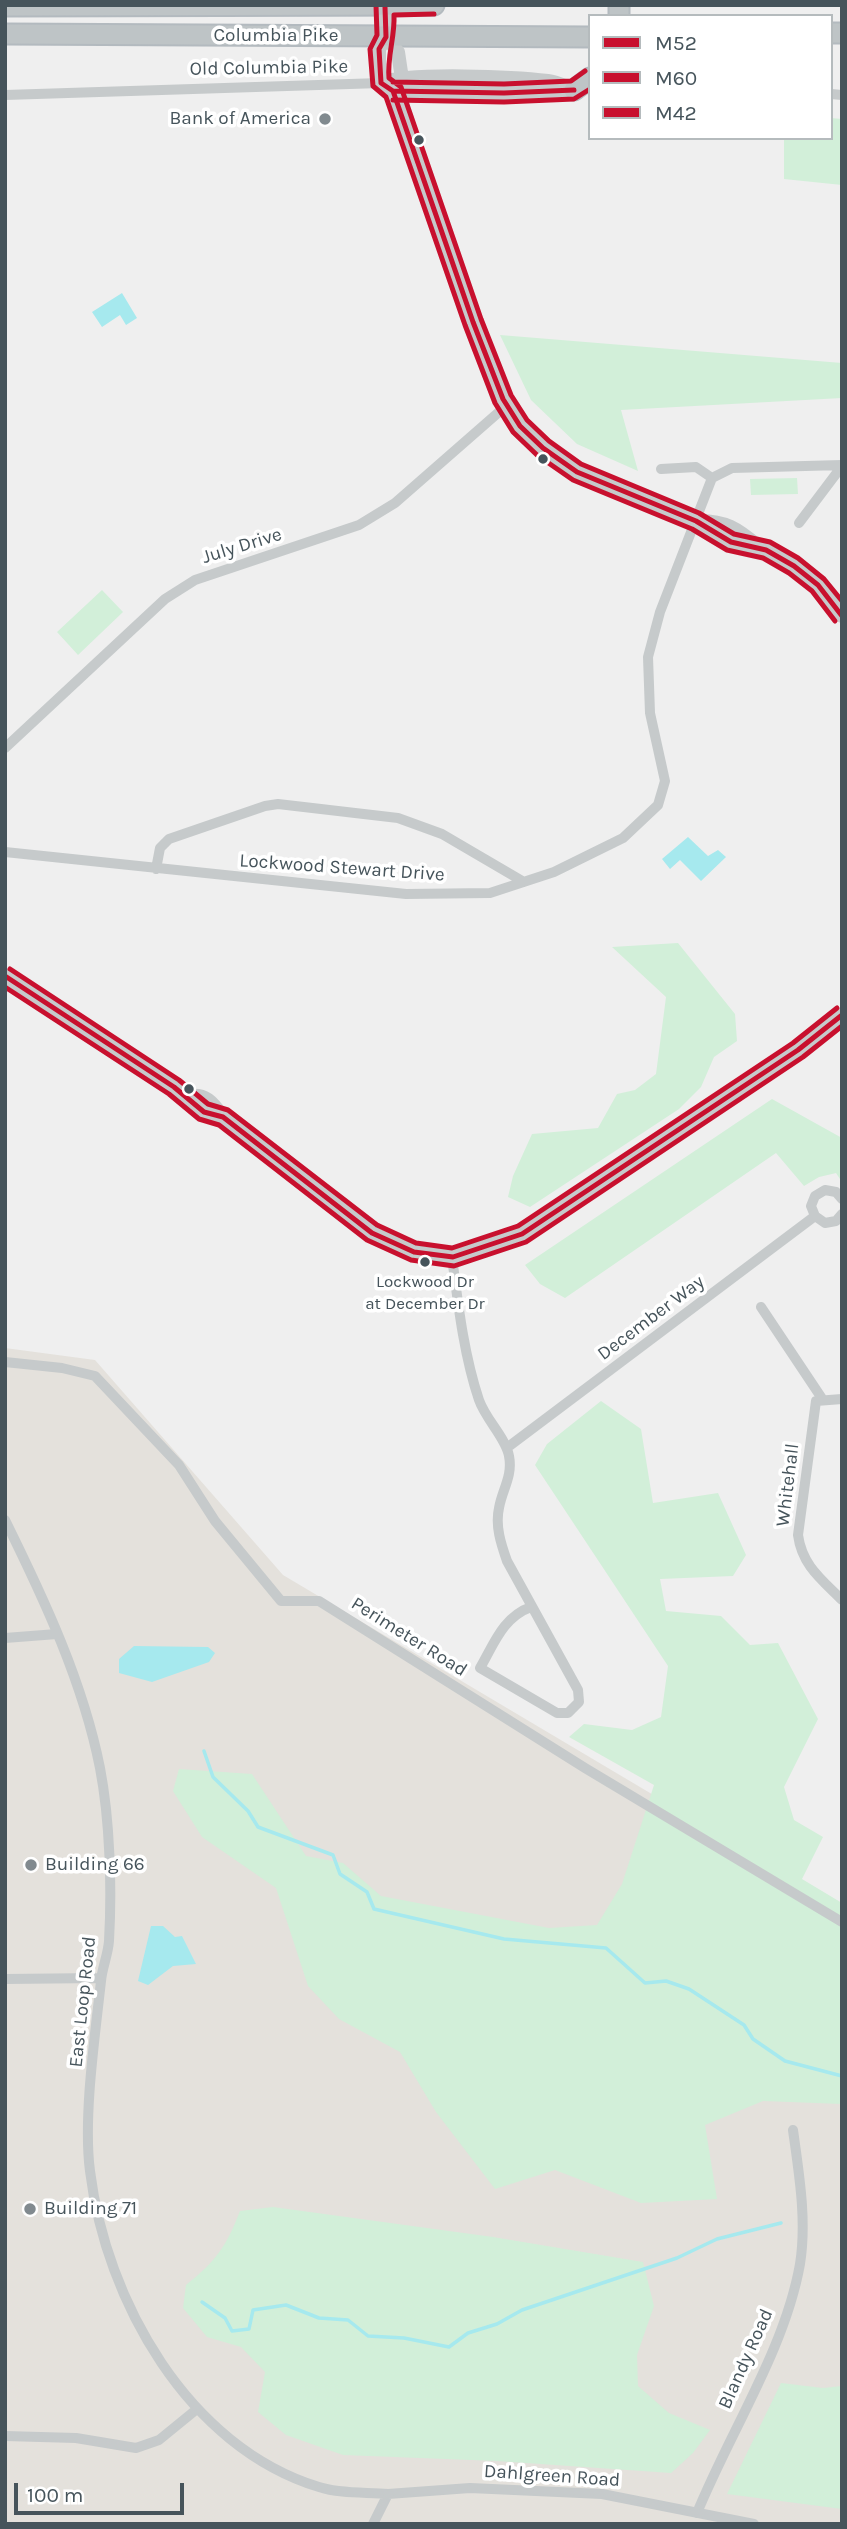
<!DOCTYPE html>
<html>
<head>
<meta charset="utf-8">
<style>
	body { margin:0 }
	#map { position:relative; width:847px; height:2529px; overflow:hidden; background:#efefef; font-family:Karla,sans-serif }
	canvas { display:block }
	.frame { position:absolute; inset:0; border:7px solid #46545b; pointer-events:none }
	.legend { position:absolute; left:588px; top:14px; width:245px; height:126px; box-sizing:border-box; background:#fff; border:2px solid #b5bbbd; margin:0; padding:9px 12px; list-style:none; font-size:21px; color:#46545b }
	.legend li { display:flex; align-items:center; gap:14px; height:35px }
	.legend b { width:35px; border:2px solid #b5bbbd }
	.scale { position:absolute; left:14px; top:2483px; width:170px; height:32px; box-sizing:border-box; border:4px solid #46545b; border-top:0; padding-left:9px; font-size:21px; line-height:24px; white-space:nowrap; color:#46545b; -webkit-text-stroke:5px #fff; paint-order:stroke }
</style>
</head>
<body>
<div id="map">
<canvas width="847" height="2529"></canvas>
<div class="frame"></div>
<ul class="legend">
<li><b style="height:9px;background:#c8102e"></b>M52</li>
<li><b style="height:9px;background:#c8102e"></b>M60</li>
<li><b style="height:9px;background:#c8102e"></b>M42</li>
</ul>
<div class="scale">100 m</div>
</div>
<script>
const c = document.querySelector('canvas').getContext('2d');
c.lineJoin = 'round';
function fillPath(path, color) {
  c.fillStyle = color;
  c.fill(path, 'evenodd');
}
function stroke(path, color, width, dash) {
  c.strokeStyle = color;
  c.lineWidth = width;
  c.lineCap = dash ? 'butt' : 'round';
  c.setLineDash(dash || []);
  c.stroke(path);
}
function write(font, color, halo, rows, align = 'center') {
  c.font = font + ' Karla,sans-serif';
  c.lineWidth = 7;
  c.setLineDash([]);
  c.textBaseline = 'middle';
  c.strokeStyle = halo;
  c.fillStyle = color;
  for (const [text, x, y, turn = 0] of rows) {
    c.save();
    c.translate(x, y);
    c.rotate((+turn || 0) * Math.PI / 180);
    c.textAlign = isNaN(turn) ? turn : align;
    if (halo) c.strokeText(text, 0, 0);
    c.fillText(text, 0, 0);
    c.restore();
  }
}
const commercial = new Path2D(`
	M 5,1348 L 95,1360 L 283,1575 L 842,1907 L 842,2524 L 5,2524 Z`);
const green = new Path2D(`
	M 831,118 L 842,119 L 842,185 L 784,179 L 784,138 L 831,138 Z
	M 500,335 L 842,363 L 842,398 L 621,410 L 638,471 L 577,444 L 531,400 Z
	M 797,478 L 798,494 L 751,495 L 750,479 Z
	M 102,590 L 123,612 L 78,655 L 57,632 Z
	M 678,943 L 735,1014 L 737,1041 L 714,1057 L 701,1087 L 679,1109 L 530,1207 L 508,1197 L 513,1176 L 532,1134 L 598,1128 L 617,1094 L 635,1090 L 656,1074 L 666,997 L 612,947 Z
	M 772,1099 L 842,1138 L 842,1182 L 836,1173 L 819,1177 L 804,1186 L 776,1153 L 565,1298 L 540,1284 L 525,1265 Z
	M 601,1401 L 641,1429 L 653,1503 L 718,1493 L 746,1555 L 733,1576 L 660,1579 L 666,1611 L 721,1616 L 750,1645 L 778,1643 L 818,1719 L 784,1787 L 794,1820 L 823,1837 L 802,1879 L 842,1903 L 842,2104 L 763,2101 L 705,2125 L 717,2199 L 641,2203 L 555,2170 L 495,2189 L 436,2112 L 400,2052 L 339,2019 L 308,1986 L 276,1888 L 202,1837 L 173,1791 L 179,1769 L 252,1774 L 306,1856 L 343,1863 L 381,1896 L 549,1928 L 597,1925 L 622,1884 L 654,1785 L 569,1737 L 584,1724 L 632,1730 L 661,1717 L 668,1666 L 535,1465 L 547,1444 Z
	M 273,2207 L 493,2237 L 643,2262 L 654,2306 L 637,2355 L 638,2386 L 669,2413 L 710,2430 L 693,2453 L 671,2473 L 497,2461 L 343,2455 L 286,2435 L 258,2412 L 265,2372 L 241,2347 L 207,2337 L 183,2308 L 186,2285 C 216,2261 226,2247 240,2211 Z
	M 781,2383 L 823,2388 L 842,2386 L 842,2509 L 727,2494 Z`);
const water = new Path2D(`
	M 122,293 L 137,318 L 126,325 L 120,315 L 102,327 L 92,312 Z
	M 688,837 L 708,856 L 718,850 L 726,857 L 701,881 L 680,860 L 670,869 L 662,859 Z
	M 134,1646 L 208,1647 L 215,1653 L 209,1662 L 152,1682 L 119,1673 L 119,1659 Z
	M 151,1926 L 163,1926 L 175,1937 L 182,1936 L 196,1964 L 173,1966 L 148,1985 L 138,1981 Z`);
const stream = new Path2D(`
	M 204,1751 L 213,1777 L 248,1811 L 258,1827 L 333,1855 L 340,1874 L 367,1892 L 374,1909 L 504,1939 L 606,1948 L 645,1983 L 666,1981 L 689,1989 L 744,2025 L 753,2039 L 785,2061 L 842,2076
	M 202,2302 L 225,2318 L 232,2331 L 249,2329 L 253,2310 L 286,2305 L 319,2318 L 348,2320 L 368,2336 L 404,2338 L 449,2347 L 468,2333 L 497,2324 L 522,2310 L 677,2258 L 717,2239 L 781,2223`);
const minor = new Path2D(`
	M 831,94 L 842,95
	M 5,95 L 381,83
	M 661,469 L 696,467 L 712,478
	M 799,523 L 842,466
	M 5,748 L 165,599 L 195,580 L 359,525 L 395,503 L 507,405
	M 5,852 L 406,894 L 490,893 L 554,872 L 623,838 L 658,805 L 665,781 L 650,713 L 648,657 L 660,612 L 712,478 L 732,468 L 842,465
	M 156,869 L 160,848 L 169,839 L 265,806 L 278,804 L 398,818 L 442,834 L 524,882
	M 842,1199 L 836,1192 L 825,1190 L 815,1196 L 811,1206 L 815,1216 L 825,1223 L 836,1221 L 842,1214
	M 452,1257 C 458,1304 464,1356 479,1400 C 486,1420 506,1438 509,1456 C 513,1476 502,1490 499,1508 C 495,1526 501,1544 507,1561 L 578,1690 L 579,1702 L 568,1713 L 557,1713 L 480,1668 C 494,1644 503,1617 531,1607
	M 761,1307 L 823,1400
	M 5,1362 L 62,1368 L 95,1376 L 179,1465 L 215,1521 L 281,1601 L 319,1601 L 585,1768 L 842,1922
	M 842,1399 L 816,1401 L 798,1535 C 802,1565 821,1579 842,1600
	M 508,1447 L 815,1216
	M 5,1520 C 44,1599 83,1682 100,1768 C 110,1820 112,1889 109,1941 C 108,1955 102,1968 101,1981 C 95,2036 83,2118 90,2171 C 106,2301 188,2447 319,2487 C 340,2494 367,2492 388,2494 L 373,2524
	M 5,1638 L 57,1634
	M 5,1979 L 101,1978
	M 5,2436 L 76,2438 L 136,2448 L 159,2440 L 197,2409
	M 388,2494 L 470,2488 L 602,2494 L 754,2524
	M 697,2513 C 730,2432 785,2349 800,2264 C 807,2220 799,2174 793,2130`);
const tertiary = new Path2D(`
	M 385,5 L 386,37 L 379,49 L 379,63 L 381,83 L 393,91 L 473,322 L 503,399 L 520,426 L 543,448 L 577,472 L 696,521 L 731,542 L 766,550 L 794,566 L 818,585 L 842,616
	M 386,37 L 398,52 L 402,79
	M 381,83 C 409,72 516,77 548,81 C 557,82 566,87 574,90
	M 393,91 L 504,93 L 569,90
	M 696,521 C 725,520 738,529 759,547
	M 5,976 L 174,1087 L 204,1112 L 223,1117
	M 186,1097 C 205,1092 213,1103 223,1117 L 372,1233 L 414,1252 L 453,1257 L 522,1234 L 798,1050 L 842,1015`);
const trunk = new Path2D(`
	M 5,6 L 434,5
	M 619,16 L 619,5
	M 831,33 L 842,33
	M 5,34 L 590,37
	M 574,90 L 590,78`);
const bus1 = new Path2D(`
	M 385,7 L 386,37 L 379,49 L 381,83 L 393,91 L 473,322 L 503,399 L 520,426 L 543,448 L 577,472 L 696,521 L 731,542 L 766,550 L 794,566 L 818,585 L 842,616
	M 393,91 L 504,93 L 574,90
	M 5,976 L 174,1087 L 204,1112 L 223,1117 L 372,1233 L 414,1252 L 453,1257 L 522,1234 L 798,1050 L 842,1015`);
const bus2 = new Path2D(`
	M 376,5 L 377,35 L 370,49 L 373,86 L 386,97 L 465,325 L 495,403 L 513,432 L 537,455 L 573,480 L 692,529 L 727,550 L 763,558 L 789,573 L 812,591 L 835,621
	M 393,100 L 504,102 L 574,99 L 590,89
	M 5,987 L 169,1094 L 199,1119 L 219,1125 L 367,1240 L 411,1260 L 454,1266 L 526,1242 L 803,1057 L 842,1026`);
const bus3 = new Path2D(`
	M 434,14 L 394,15 C 395,38 387,55 389,78 L 401,87 L 481,319 L 511,395 L 527,420 L 549,441 L 581,464 L 699,513 L 734,534 L 770,542 L 798,558 L 824,579 L 842,601
	M 393,82 L 504,84 L 571,81 L 585,71
	M 10,969 L 179,1080 L 208,1104 L 228,1110 L 377,1225 L 416,1243 L 452,1248 L 518,1226 L 793,1043 L 837,1008`);
const markers = [
	[325,119,7,"#818a8f"],
	[419,140,6,"#46545b"],
	[543,459,6,"#46545b"],
	[189,1089,6,"#46545b"],
	[425,1262,6,"#46545b"],
	[31,1865,7,"#818a8f"],
	[30,2209,7,"#818a8f"]
];
const busNames = [
	["Lockwood Dr",425,1282],
	["at December Dr",425,1304]
];
const streetNames = [
	["Columbia Pike",276,36],
	["Old Columbia Pike",269,68,-1],
	["July Drive",242,546,-17],
	["Lockwood Stewart Drive",342,868,4],
	["December Way",651,1318,-37],
	["Whitehall",788,1485,-83],
	["Perimeter Road",409,1637,32],
	["East Loop Road",83,2002,-84],
	["Blandy Road",746,2359,-66],
	["Dahlgreen Road",552,2476,4]
];
const poiNames = [
	["Bank of America",311,119,"right"],
	["Building 66",45,1865],
	["Building 71",44,2209]
];
fillPath(commercial, '#e4e1dc');
fillPath(green, '#d2efd9');
fillPath(water, '#a6e9ee');
stroke(stream, '#a6e9ee', 3.5);
stroke(trunk, '#b3babf', 23);
stroke(minor, '#c6cacb', 10);
stroke(tertiary, '#c6cacb', 14);
stroke(trunk, '#bec4c6', 19);
stroke(bus1, '#c8102e', 5);
stroke(bus2, '#c8102e', 5);
stroke(bus3, '#c8102e', 5);
for (const [x, y, r, color] of markers) {
  const dot = new Path2D();
  dot.arc(x, y, r, 0, 2 * Math.PI);
  c.fillStyle = color;
  c.fill(dot);
  stroke(dot, '#fff', 2.5);
}
write('17px', '#46545b', '#fff', busNames);
write('19px', '#46545b', '#fff', streetNames);
write('19px', '#46545b', '#fff', poiNames, 'left');
</script>
</body>
</html>
